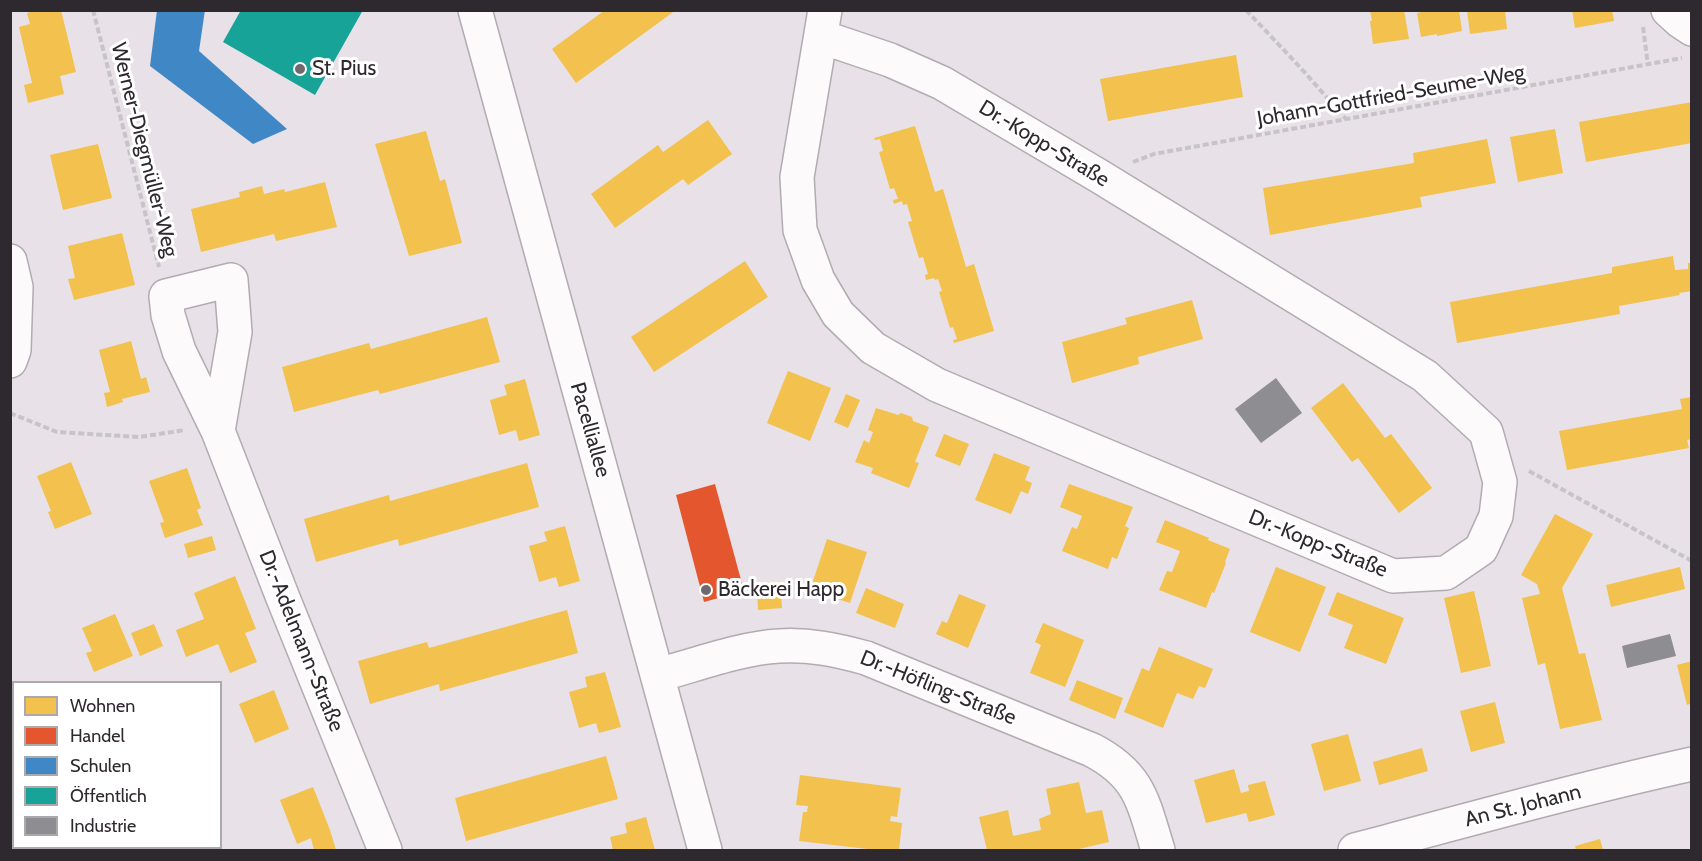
<!DOCTYPE html>
<html>
<head>
<meta charset="utf-8">
<style>
	body { margin:0 }
	#map { position:relative; width:1702px; height:861px; overflow:hidden; background:#e8e1e7; font-family:Cabin,sans-serif }
	canvas { display:block }
	.frame { position:absolute; inset:0; border:12px solid #2e292e; pointer-events:none }
	.legend { position:absolute; left:12px; top:681px; width:210px; height:168px; box-sizing:border-box; background:#fff; border:2px solid #aba9ab; margin:0; padding:8px 10px; list-style:none; font-size:18px; color:#2e292e }
	.legend li { display:flex; align-items:center; gap:12px; height:30px }
	.legend b { width:30px; border:2px solid #aba9ab }
</style>
</head>
<body>
<div id="map">
<canvas width="1702" height="861"></canvas>
<div class="frame"></div>
<ul class="legend">
<li><b style="height:16px;background:#f2c14e"></b>Wohnen</li>
<li><b style="height:16px;background:#e4572e"></b>Handel</li>
<li><b style="height:16px;background:#3f88c5"></b>Schulen</li>
<li><b style="height:16px;background:#17a398"></b>Öffentlich</li>
<li><b style="height:16px;background:#8d8d92"></b>Industrie</li>
</ul>
</div>
<script>
const c = document.querySelector('canvas').getContext('2d');
c.lineJoin = 'round';
function fillPath(path, color) {
  c.fillStyle = color;
  c.fill(path, 'evenodd');
}
function stroke(path, color, width, dash) {
  c.strokeStyle = color;
  c.lineWidth = width;
  c.lineCap = dash ? 'butt' : 'round';
  c.setLineDash(dash || []);
  c.stroke(path);
}
function write(font, color, halo, rows, align = 'center') {
  c.font = font + ' Cabin,sans-serif';
  c.lineWidth = 6;
  c.setLineDash([]);
  c.textBaseline = 'middle';
  c.strokeStyle = halo;
  c.fillStyle = color;
  for (const [text, x, y, turn = 0] of rows) {
    c.save();
    c.translate(x, y);
    c.rotate((+turn || 0) * Math.PI / 180);
    c.textAlign = isNaN(turn) ? turn : align;
    if (halo) c.strokeText(text, 0, 0);
    c.fillText(text, 0, 0);
    c.restore();
  }
}
const homes = new Path2D(`
	M 38,10 L 61,10 L 76,72 L 60,76 L 64,94 L 28,103 L 24,85 L 32,83 L 19,27 L 30,24 L 27,13 Z
	M 605,10 L 676,10 L 576,83 L 552,49 Z
	M 1370,10 L 1404,10 L 1409,39 L 1373,44 L 1370,21 L 1372,21 Z
	M 1430,10 L 1459,10 L 1462,31 L 1437,36 L 1437,34 L 1421,37 L 1417,13 Z
	M 1467,10 L 1505,10 L 1507,29 L 1470,34 Z
	M 1572,10 L 1612,10 L 1614,21 L 1575,28 Z
	M 1236,55 L 1243,97 L 1108,121 L 1100,79 Z
	M 1692,102 L 1692,143 L 1586,162 L 1579,122 Z
	M 708,120 L 732,154 L 688,185 L 683,179 L 615,228 L 591,194 L 658,145 L 663,152 Z
	M 915,126 L 935,192 L 943,189 L 966,267 L 974,264 L 994,331 L 954,343 L 953,340 L 957,339 L 953,327 L 950,328 L 939,292 L 942,291 L 938,279 L 935,280 L 934,278 L 926,280 L 925,275 L 928,274 L 923,257 L 919,258 L 908,222 L 912,221 L 907,204 L 903,205 L 902,201 L 894,204 L 893,200 L 898,199 L 894,188 L 890,189 L 879,152 L 883,151 L 880,139 L 875,140 L 874,138 Z
	M 1555,129 L 1563,173 L 1518,182 L 1510,137 Z
	M 426,131 L 440,181 L 445,179 L 462,243 L 409,256 L 375,144 Z
	M 1487,139 L 1496,183 L 1420,197 L 1422,207 L 1270,235 L 1263,188 L 1414,163 L 1413,153 Z
	M 98,144 L 112,198 L 63,210 L 50,155 Z
	M 325,182 L 337,227 L 276,241 L 274,234 L 201,252 L 191,209 L 240,197 L 239,192 L 262,186 L 264,194 L 284,189 L 285,192 Z
	M 122,233 L 135,285 L 74,300 L 68,279 L 75,278 L 68,246 Z
	M 1673,256 L 1675,270 L 1688,269 L 1688,263 L 1692,263 L 1692,291 L 1679,293 L 1680,295 L 1619,306 L 1620,314 L 1457,343 L 1450,302 L 1612,273 L 1612,267 Z
	M 745,261 L 768,297 L 654,372 L 631,337 Z
	M 1192,300 L 1203,339 L 1138,357 L 1139,364 L 1072,383 L 1062,342 L 1127,324 L 1125,318 Z
	M 487,317 L 500,362 L 380,394 L 378,390 L 294,412 L 282,367 L 369,343 L 371,349 Z
	M 131,341 L 141,379 L 146,377 L 150,392 L 122,399 L 123,402 L 107,407 L 104,393 L 110,392 L 99,350 Z
	M 788,371 L 831,388 L 810,441 L 767,423 Z
	M 525,379 L 540,435 L 519,441 L 516,430 L 499,435 L 490,400 L 507,395 L 504,385 Z
	M 1343,383 L 1385,438 L 1391,434 L 1432,488 L 1399,513 L 1358,458 L 1352,462 L 1311,408 Z
	M 846,394 L 860,400 L 848,428 L 834,422 Z
	M 1692,397 L 1692,439 L 1687,440 L 1689,448 L 1567,470 L 1559,431 L 1682,409 L 1680,399 Z
	M 876,408 L 898,415 L 901,413 L 912,417 L 913,421 L 929,427 L 915,462 L 919,463 L 909,488 L 871,473 L 873,468 L 855,462 L 864,440 L 869,443 L 873,432 L 868,430 Z
	M 944,434 L 969,444 L 960,466 L 935,456 Z
	M 994,453 L 1030,467 L 1025,480 L 1032,483 L 1028,494 L 1021,491 L 1011,514 L 975,500 Z
	M 71,462 L 92,514 L 55,529 L 48,512 L 51,511 L 37,476 Z
	M 527,463 L 539,507 L 399,546 L 398,539 L 316,562 L 304,519 L 389,495 L 390,501 Z
	M 187,468 L 201,508 L 197,510 L 203,525 L 165,538 L 160,523 L 164,522 L 149,481 Z
	M 1069,484 L 1133,507 L 1125,526 L 1129,528 L 1117,559 L 1112,557 L 1108,569 L 1062,551 L 1072,527 L 1077,529 L 1082,516 L 1060,507 Z
	M 1555,514 L 1593,534 L 1562,588 L 1579,654 L 1585,653 L 1602,720 L 1560,729 L 1545,663 L 1538,665 L 1522,598 L 1540,594 L 1537,584 L 1521,575 Z
	M 1165,520 L 1209,538 L 1208,540 L 1230,549 L 1225,562 L 1226,563 L 1214,593 L 1212,592 L 1206,608 L 1159,590 L 1167,571 L 1172,572 L 1180,551 L 1156,542 Z
	M 565,526 L 580,581 L 559,587 L 556,577 L 539,582 L 529,546 L 547,541 L 544,532 Z
	M 212,536 L 216,550 L 188,558 L 184,544 Z
	M 827,539 L 867,552 L 850,603 L 810,590 Z
	M 1276,567 L 1326,587 L 1300,652 L 1250,632 Z
	M 1680,567 L 1685,589 L 1611,607 L 1606,585 Z
	M 235,576 L 256,629 L 245,633 L 257,662 L 230,673 L 218,644 L 186,657 L 176,630 L 204,619 L 194,593 Z
	M 780,582 L 782,608 L 758,610 L 757,583 Z
	M 866,588 L 904,604 L 895,628 L 856,613 Z
	M 1474,591 L 1491,666 L 1461,673 L 1444,598 Z
	M 1337,592 L 1404,618 L 1386,664 L 1344,648 L 1353,625 L 1328,615 Z
	M 959,594 L 986,605 L 968,648 L 936,634 L 942,621 L 947,623 Z
	M 567,610 L 578,653 L 440,691 L 439,684 L 370,704 L 358,661 L 427,642 L 429,648 Z
	M 115,614 L 133,656 L 94,672 L 86,653 L 92,651 L 82,628 Z
	M 1043,623 L 1084,640 L 1065,687 L 1030,673 L 1041,645 L 1035,642 Z
	M 154,624 L 163,646 L 140,656 L 131,633 Z
	M 1159,647 L 1213,669 L 1205,688 L 1199,686 L 1193,699 L 1177,693 L 1163,728 L 1124,712 L 1142,668 L 1149,671 Z
	M 1692,661 L 1692,703 L 1687,705 L 1677,665 Z
	M 605,672 L 621,727 L 599,733 L 596,723 L 579,728 L 569,692 L 587,687 L 585,677 Z
	M 1077,680 L 1123,698 L 1115,719 L 1069,700 Z
	M 274,690 L 289,729 L 255,743 L 239,704 Z
	M 1495,702 L 1505,743 L 1471,752 L 1460,711 Z
	M 1348,734 L 1361,781 L 1324,791 L 1311,744 Z
	M 1422,748 L 1428,771 L 1379,785 L 1373,762 Z
	M 606,756 L 618,799 L 466,841 L 455,798 Z
	M 1234,769 L 1241,793 L 1249,791 L 1248,785 L 1265,781 L 1275,815 L 1249,822 L 1246,813 L 1206,823 L 1194,780 Z
	M 800,775 L 901,788 L 897,817 L 891,816 L 890,821 L 902,823 L 899,850 L 876,850 L 799,841 L 803,812 L 807,812 L 808,806 L 796,805 Z
	M 1079,782 L 1086,813 L 1102,810 L 1109,842 L 1079,849 L 1079,850 L 987,850 L 979,817 L 1008,810 L 1013,836 L 1041,830 L 1039,819 L 1051,814 L 1046,789 Z
	M 313,787 L 330,830 L 336,850 L 314,850 L 311,838 L 297,844 L 280,800 Z
	M 646,817 L 655,850 L 613,850 L 610,837 L 627,833 L 625,823 Z
	M 1600,839 L 1603,850 L 1576,850 L 1575,846 Z
	M 65,848 L 109,848 L 110,850 L 66,850 Z`);
const shops = new Path2D(`
	M 715,484 L 744,591 L 704,602 L 676,495 Z`);
const schools = new Path2D(`
	M 157,10 L 205,10 L 199,51 L 287,129 L 253,144 L 150,66 Z`);
const public = new Path2D(`
	M 241,10 L 363,10 L 315,95 L 223,42 Z`);
const industry = new Path2D(`
	M 1276,378 L 1302,413 L 1261,443 L 1235,409 Z
	M 1670,634 L 1676,656 L 1627,668 L 1622,646 Z`);
const path = new Path2D(`
	M 93,10 L 159,267
	M 1246,10 L 1298,65 L 1346,119
	M 1643,27 L 1648,65
	M 1133,162 L 1154,154 L 1682,58
	M 10,413 L 57,432 L 139,437 L 185,430
	M 1529,471 L 1692,561`);
const minor = new Path2D(`
	M 1668,10 L 1680,21 L 1692,29
	M 822,37 L 890,60 L 942,83 L 1099,176 L 1425,376 L 1486,432 L 1500,482 L 1496,516 L 1481,549 L 1446,573 L 1393,576 L 937,385 L 873,348 L 838,314 L 818,280 L 800,230 L 797,177 L 825,10
	M 10,261 L 16,287 L 14,350 L 10,361
	M 218,431 L 235,332 L 231,280 L 166,296 L 168,315 L 179,351 L 218,431 L 283,598 L 385,850
	M 658,675 C 696,665 741,648 779,646 C 809,644 837,650 866,658 L 1092,750 C 1140,775 1143,802 1158,850
	M 10,782 L 14,781
	M 1355,850 C 1467,820 1579,789 1692,764`);
const major = new Path2D(`
	M 475,10 L 705,850`);
const markers = [
	[300,69,6,"#6f696f"],
	[706,590,6,"#6f696f"]
];
const poiNames = [
	["St. Pius",312,69],
	["Bäckerei Happ",718,590]
];
const streetNames = [
	["Johann-Gottfried-Seume-Weg",1391,96,-10],
	["Dr.-Kopp-Straße",1044,144,31],
	["Werner-Diegmüller-Weg",144,150,76],
	["Pacelliallee",590,430,74],
	["Dr.-Kopp-Straße",1318,544,22],
	["Dr.-Adelmann-Straße",301,641,68],
	["Dr.-Höfling-Straße",938,688,22],
	["An St. Johann",1523,806,-14]
];
fillPath(homes, '#f2c14e');
fillPath(shops, '#e4572e');
fillPath(schools, '#3f88c5');
fillPath(public, '#17a398');
fillPath(industry, '#8d8d92');
stroke(minor, '#b1acb1', 36);
stroke(major, '#b1acb1', 36);
stroke(path, '#c6c4c6', 4, [6, 3]);
stroke(minor, '#fcfafb', 33);
stroke(major, '#fcfafb', 33);
for (const [x, y, r, color] of markers) {
  const dot = new Path2D();
  dot.arc(x, y, r, 0, 2 * Math.PI);
  c.fillStyle = color;
  c.fill(dot);
  stroke(dot, '#fff', 2);
}
write('21px', '#2e292e', '#fff', poiNames, 'left');
write('21px', '#2e292e', '#fff', streetNames);
</script>
</body>
</html>
